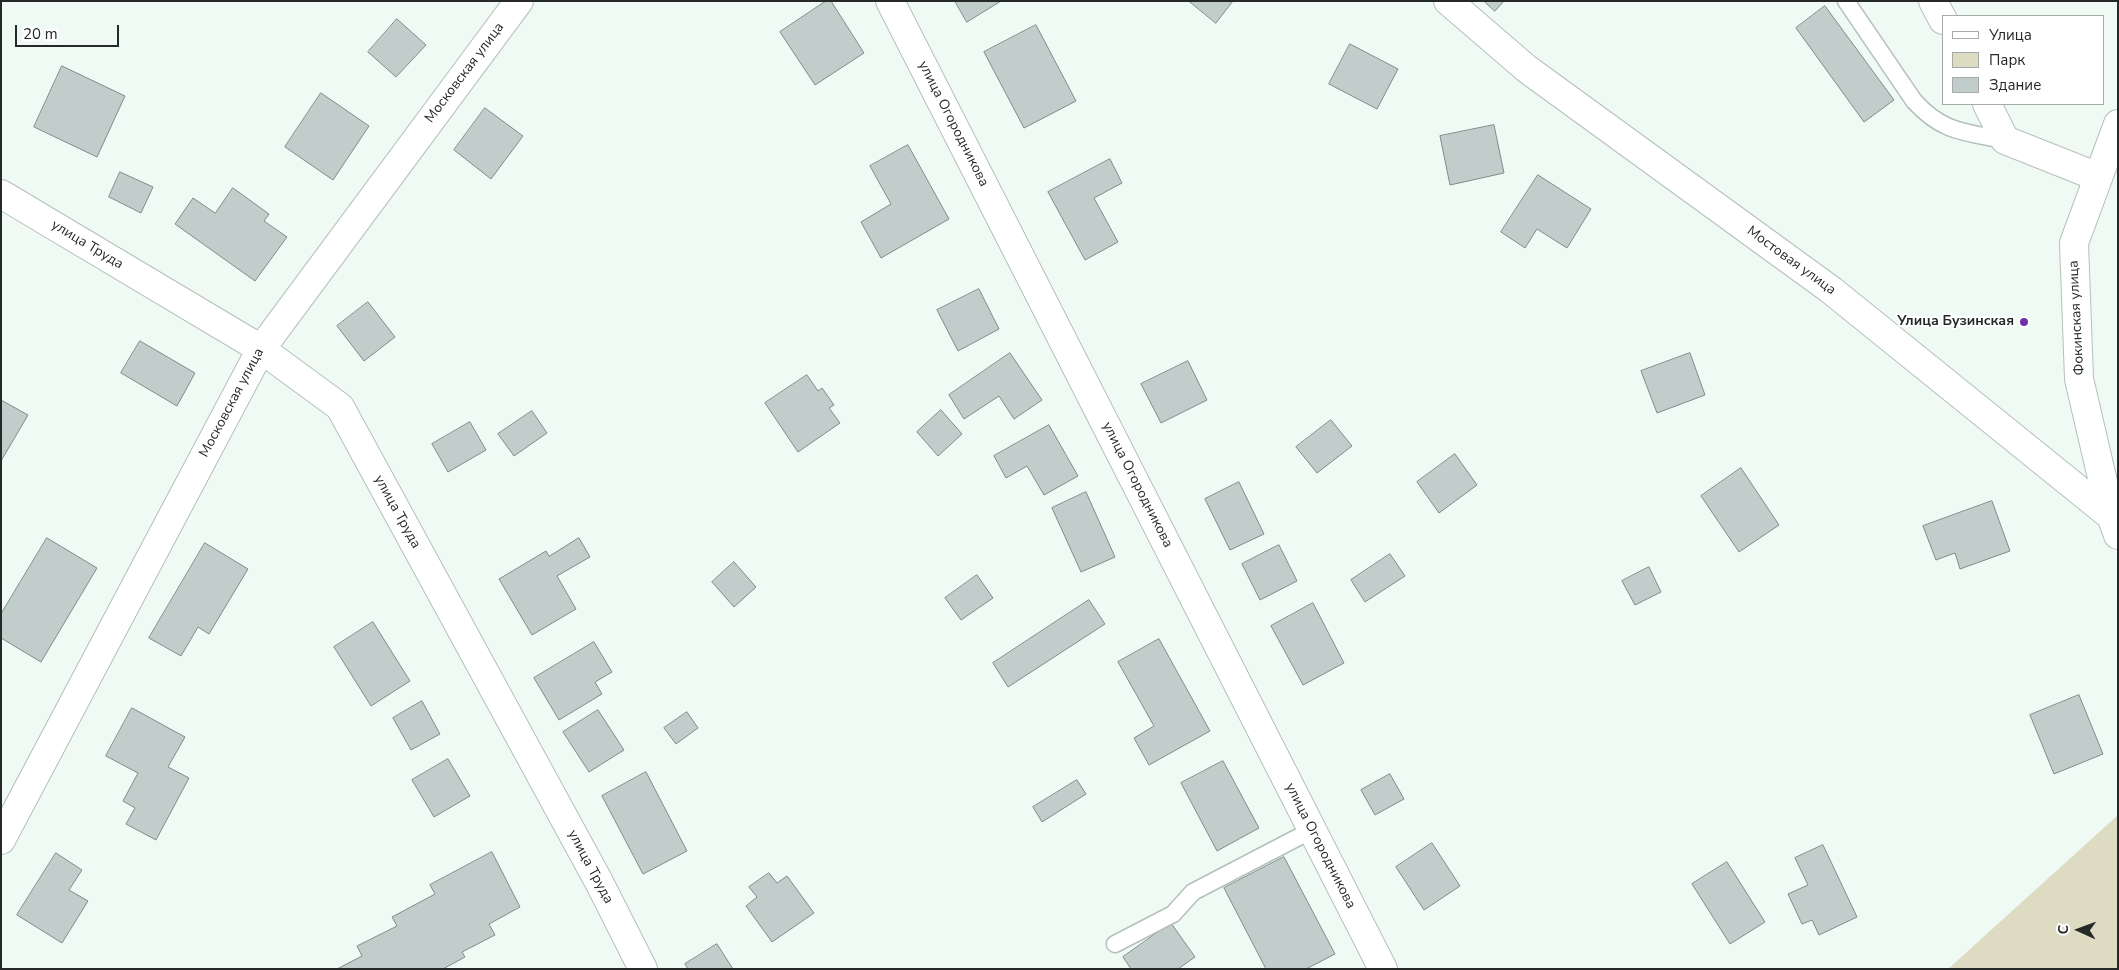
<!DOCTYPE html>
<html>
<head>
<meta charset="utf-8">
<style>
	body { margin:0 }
	#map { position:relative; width:2119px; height:970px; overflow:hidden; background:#effaf4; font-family:"Nunito Sans",sans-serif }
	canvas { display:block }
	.frame { position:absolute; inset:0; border:2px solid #252927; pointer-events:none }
	.legend { position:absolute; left:1942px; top:15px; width:162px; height:90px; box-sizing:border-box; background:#fff; border:1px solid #a8a9a9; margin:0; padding:6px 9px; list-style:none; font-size:15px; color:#252927 }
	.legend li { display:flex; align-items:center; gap:10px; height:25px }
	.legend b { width:25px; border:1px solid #a8a9a9 }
	.north { position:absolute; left:2054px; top:905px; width:50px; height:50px; -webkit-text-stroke:4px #fff; paint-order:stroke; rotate:272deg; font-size:14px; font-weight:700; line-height:20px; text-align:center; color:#252927 }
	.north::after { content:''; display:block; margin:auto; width:18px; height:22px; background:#252927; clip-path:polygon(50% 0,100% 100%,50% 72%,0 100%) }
	.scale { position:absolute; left:15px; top:25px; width:104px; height:22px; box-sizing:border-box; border:2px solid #252927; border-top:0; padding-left:6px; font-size:15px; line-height:18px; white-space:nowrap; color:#252927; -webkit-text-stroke:4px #fff; paint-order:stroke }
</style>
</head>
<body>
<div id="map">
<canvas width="2119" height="970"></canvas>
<div class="frame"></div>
<ul class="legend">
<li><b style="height:6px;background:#fff"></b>Улица</li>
<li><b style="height:14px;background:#dddcc3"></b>Парк</li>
<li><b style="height:14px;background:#c0cdcb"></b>Здание</li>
</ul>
<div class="north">С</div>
<div class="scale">20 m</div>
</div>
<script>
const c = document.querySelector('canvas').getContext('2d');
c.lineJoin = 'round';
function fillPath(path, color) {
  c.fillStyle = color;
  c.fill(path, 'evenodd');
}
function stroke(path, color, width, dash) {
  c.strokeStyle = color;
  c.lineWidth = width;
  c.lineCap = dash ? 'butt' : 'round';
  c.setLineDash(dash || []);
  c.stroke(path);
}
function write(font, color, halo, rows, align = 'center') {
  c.font = font + ' "Nunito Sans",sans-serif';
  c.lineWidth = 4;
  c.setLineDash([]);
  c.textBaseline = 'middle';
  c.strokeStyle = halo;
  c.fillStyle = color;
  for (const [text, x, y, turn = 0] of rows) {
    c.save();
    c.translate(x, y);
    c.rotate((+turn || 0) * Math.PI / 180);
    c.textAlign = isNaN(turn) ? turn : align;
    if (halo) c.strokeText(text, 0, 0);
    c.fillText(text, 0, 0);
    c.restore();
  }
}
const green = new Path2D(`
	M 2118,815 L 2118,969 L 1948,969 Z`);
const building = new Path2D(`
	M 826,1 L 831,1 L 864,53 L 815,85 L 780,32 Z
	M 955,1 L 1001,1 L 967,22 Z
	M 1189,1 L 1233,1 L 1216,23 Z
	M 1484,1 L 1504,1 L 1495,11 Z
	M 1825,6 L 1894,100 L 1864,122 L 1796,28 Z
	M 397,19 L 426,45 L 396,77 L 368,52 Z
	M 1036,25 L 1076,101 L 1024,128 L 984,52 Z
	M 1350,44 L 1398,69 L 1377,109 L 1329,84 Z
	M 62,66 L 125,96 L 97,157 L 34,127 Z
	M 321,93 L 369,126 L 333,180 L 285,147 Z
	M 485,108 L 523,136 L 491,179 L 454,150 Z
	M 1494,125 L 1504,173 L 1450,185 L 1440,136 Z
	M 908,145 L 949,219 L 881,258 L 861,222 L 891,204 L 870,166 Z
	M 1110,159 L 1122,183 L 1094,198 L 1118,242 L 1085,260 L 1048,192 Z
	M 120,172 L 153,187 L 141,213 L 109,197 Z
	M 1538,175 L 1591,209 L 1567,248 L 1537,229 L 1525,248 L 1501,232 Z
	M 233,188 L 269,214 L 264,221 L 287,237 L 255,281 L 175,224 L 193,198 L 215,213 Z
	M 979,289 L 999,329 L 958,351 L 937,310 Z
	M 368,302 L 395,337 L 364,361 L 337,326 Z
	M 140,341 L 195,373 L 177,406 L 121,373 Z
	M 1010,353 L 1042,400 L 1014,419 L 999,396 L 964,419 L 949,395 Z
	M 1690,353 L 1705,395 L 1657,413 L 1641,371 Z
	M 1188,361 L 1207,400 L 1161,423 L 1141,384 Z
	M 807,375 L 818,391 L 822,388 L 834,405 L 829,408 L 840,423 L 798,452 L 765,403 Z
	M 1,400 L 28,415 L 1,461 Z
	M 941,410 L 962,434 L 938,456 L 917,432 Z
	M 532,411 L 547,433 L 514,456 L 498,434 Z
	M 1331,420 L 1352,446 L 1317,473 L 1296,447 Z
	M 470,422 L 486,450 L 448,472 L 432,444 Z
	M 1049,425 L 1078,476 L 1044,495 L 1027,466 L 1006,478 L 994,456 Z
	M 1455,454 L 1477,485 L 1439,513 L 1417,482 Z
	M 1741,468 L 1779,525 L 1739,552 L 1701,496 Z
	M 1239,482 L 1264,534 L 1230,550 L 1205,499 Z
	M 1086,492 L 1115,557 L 1081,572 L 1052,508 Z
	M 1992,501 L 2010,551 L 1960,569 L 1955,553 L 1936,560 L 1923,526 Z
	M 47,538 L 97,568 L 41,662 L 1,638 L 1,614 Z
	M 579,538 L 590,557 L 557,576 L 576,609 L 532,635 L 499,579 L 546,551 L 549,556 Z
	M 205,543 L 248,569 L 209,634 L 198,627 L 181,656 L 149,638 Z
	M 1279,545 L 1297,581 L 1260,600 L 1242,564 Z
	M 1390,554 L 1405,576 L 1365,602 L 1351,580 Z
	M 734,562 L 756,587 L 734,607 L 712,582 Z
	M 1649,567 L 1661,592 L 1635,605 L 1622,581 Z
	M 977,575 L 993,598 L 961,620 L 945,598 Z
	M 1089,600 L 1105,624 L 1008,687 L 993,663 Z
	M 1313,603 L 1344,663 L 1303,685 L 1271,626 Z
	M 373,622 L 410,681 L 371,706 L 334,647 Z
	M 1159,639 L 1210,731 L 1149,765 L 1134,738 L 1154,726 L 1118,662 Z
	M 594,642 L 612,672 L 595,682 L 602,694 L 559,720 L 534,678 Z
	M 2079,695 L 2103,754 L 2054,774 L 2030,715 Z
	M 422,701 L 440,734 L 411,750 L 393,718 Z
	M 132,708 L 185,737 L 168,767 L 189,778 L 156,840 L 126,824 L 135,808 L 123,801 L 138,773 L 106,756 Z
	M 598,710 L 624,750 L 589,772 L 563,732 Z
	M 687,712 L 698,728 L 676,744 L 664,728 Z
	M 448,759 L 470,796 L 434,817 L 412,780 Z
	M 1223,761 L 1259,828 L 1217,851 L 1181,783 Z
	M 646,772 L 687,851 L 643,874 L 602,796 Z
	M 1390,774 L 1404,799 L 1375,815 L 1361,790 Z
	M 1077,780 L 1086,794 L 1042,822 L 1033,807 Z
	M 1432,843 L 1460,886 L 1424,910 L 1396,867 Z
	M 1823,845 L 1857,917 L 1819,935 L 1812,920 L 1802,924 L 1788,894 L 1808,885 L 1795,858 Z
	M 492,852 L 520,907 L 489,924 L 495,935 L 462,952 L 465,957 L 443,969 L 337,969 L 362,956 L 357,946 L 397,926 L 392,917 L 435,894 L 430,885 Z
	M 56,853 L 82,870 L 69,890 L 88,901 L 62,943 L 17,915 Z
	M 1284,857 L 1335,954 L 1306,969 L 1266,969 L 1224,888 Z
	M 1727,862 L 1765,922 L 1730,944 L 1692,884 Z
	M 769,873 L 777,883 L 787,876 L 814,913 L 772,942 L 746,906 L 757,897 L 749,887 Z
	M 1171,923 L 1195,957 L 1178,969 L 1131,969 L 1123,957 Z
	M 717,944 L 733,969 L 688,969 L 685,964 Z`);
const service = new Path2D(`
	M 1846,1 L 1914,101 C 1943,133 1965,132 2005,140
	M 1115,944 L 1173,914 L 1193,892 L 1312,830`);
const minor = new Path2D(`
	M 890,1 L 1383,969
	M 1933,1 L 1943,20
	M 1987,104 L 2005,140 L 2098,177
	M 1,194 L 261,349 L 340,407 L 599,882 L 643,969
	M 1,840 L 261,349 L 519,1`);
const secondary = new Path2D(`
	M 1448,1 L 1527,69 L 1831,290 L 2111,516
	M 2118,124 L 2074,243 L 2079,379 L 2111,516 L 2118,535`);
const markers = [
	[2024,322,5,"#6f32a8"]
];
const streetNames = [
	["Московская улица",465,73,-53],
	["улица Огородникова",953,124,63],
	["улица Труда",87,245,31],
	["Мостовая улица",1791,261,36],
	["Фокинская улица",2077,318,-93],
	["Московская улица",232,403,-62],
	["улица Огородникова",1137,485,63],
	["улица Труда",397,512,61],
	["улица Огородникова",1320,846,63],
	["улица Труда",590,867,62]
];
const poiNames = [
	["Улица Бузинская",2014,322]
];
fillPath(green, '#dddcc3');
fillPath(building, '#c0cdcb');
stroke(building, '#7f8b8a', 1);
stroke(service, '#b5c0ba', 19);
stroke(minor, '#b5c0ba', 30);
stroke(secondary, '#b5c0ba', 30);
stroke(service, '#fff', 16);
stroke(minor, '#fff', 28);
stroke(secondary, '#fff', 28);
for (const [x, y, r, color] of markers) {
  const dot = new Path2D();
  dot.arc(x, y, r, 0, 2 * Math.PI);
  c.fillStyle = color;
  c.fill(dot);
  stroke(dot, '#fff', 2);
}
write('14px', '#252927', '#fff', streetNames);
write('bold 14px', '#252927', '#fff', poiNames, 'right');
</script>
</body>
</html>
